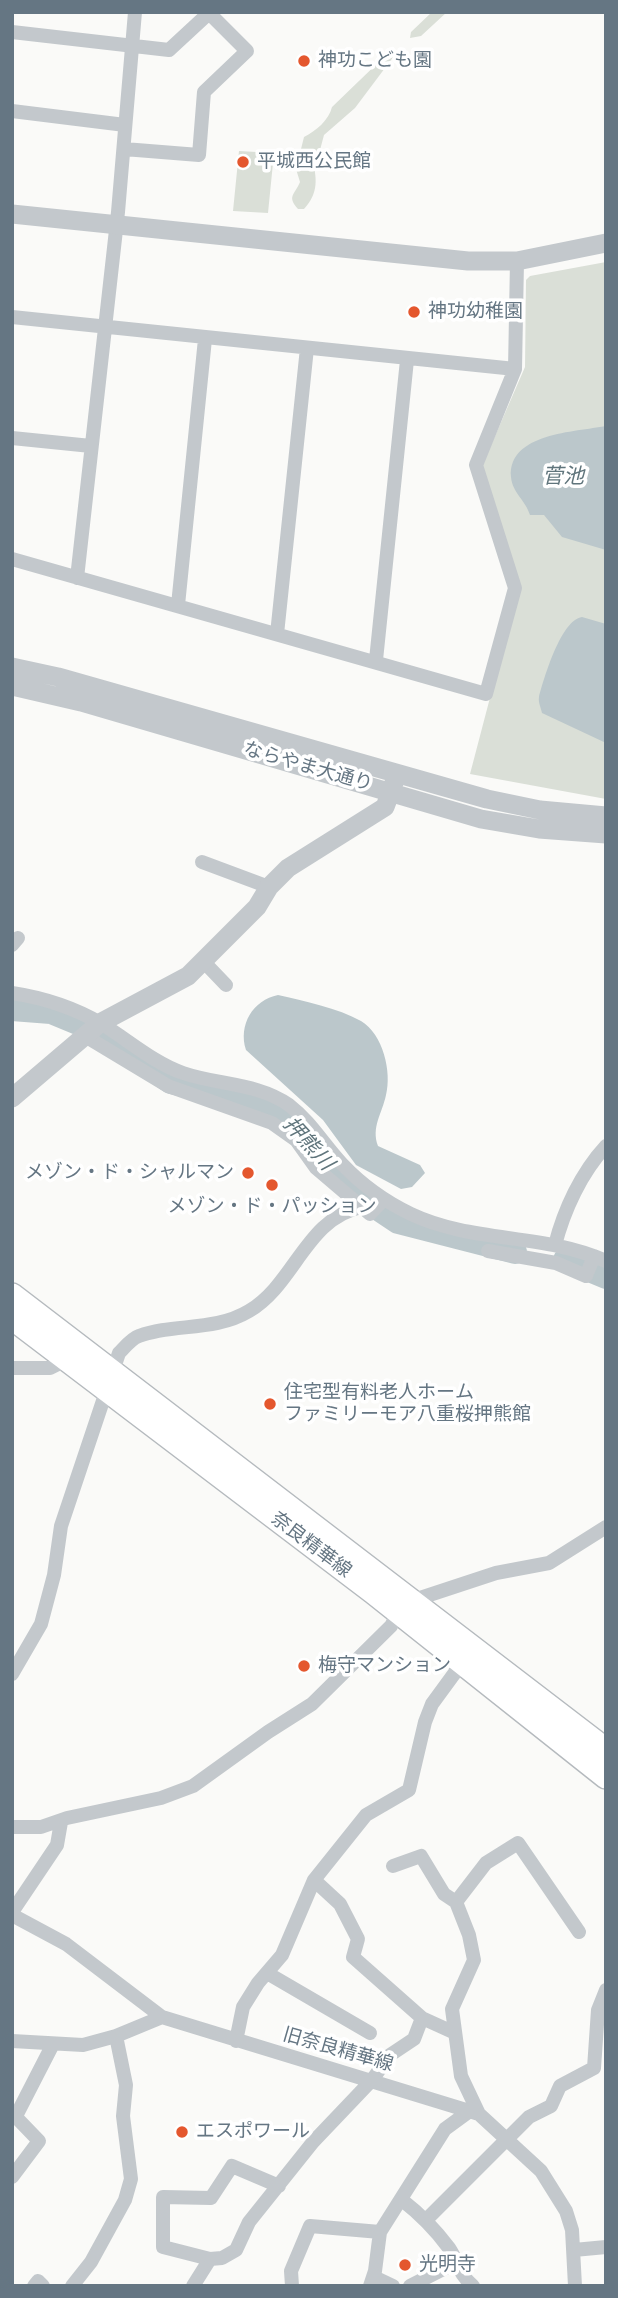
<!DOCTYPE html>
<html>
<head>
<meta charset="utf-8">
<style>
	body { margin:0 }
	#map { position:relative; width:618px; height:2298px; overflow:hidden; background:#fafaf8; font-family:"Fira Sans",sans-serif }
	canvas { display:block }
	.frame { position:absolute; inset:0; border:14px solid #657683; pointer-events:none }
</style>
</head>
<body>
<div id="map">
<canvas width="618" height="2298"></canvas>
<div class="frame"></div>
</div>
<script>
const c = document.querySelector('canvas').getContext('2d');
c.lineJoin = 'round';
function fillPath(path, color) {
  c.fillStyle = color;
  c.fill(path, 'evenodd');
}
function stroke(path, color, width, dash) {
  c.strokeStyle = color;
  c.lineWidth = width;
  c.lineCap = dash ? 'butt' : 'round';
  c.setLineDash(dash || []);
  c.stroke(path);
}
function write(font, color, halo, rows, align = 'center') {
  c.font = font + ' "Fira Sans","Noto Sans JP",sans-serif';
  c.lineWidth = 7;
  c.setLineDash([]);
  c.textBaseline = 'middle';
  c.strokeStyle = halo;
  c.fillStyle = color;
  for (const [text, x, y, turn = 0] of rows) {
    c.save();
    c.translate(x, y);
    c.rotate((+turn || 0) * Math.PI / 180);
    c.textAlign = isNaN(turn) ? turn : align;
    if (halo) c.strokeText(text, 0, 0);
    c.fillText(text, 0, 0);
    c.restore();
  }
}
const green = new Path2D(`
	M 432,12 L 447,12 L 421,36 L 410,38 L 411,32 Z
	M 388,53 L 394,56 L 355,108 L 324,135 L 320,150 L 312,158 C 317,178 319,193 304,209 L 298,209 C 287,196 294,196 300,182 L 296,169 L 304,137 C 316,131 329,120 332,107 Z
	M 239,151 L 274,153 L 268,213 L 233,211 Z
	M 606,262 L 606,799 L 470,774 L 519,587 L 482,466 L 525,367 L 526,280 L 530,276 Z`);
const water = new Path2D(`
	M 606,426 L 606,550 L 562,537 L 544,515 L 530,515 C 526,501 512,492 511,477 C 508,433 575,432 606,426 Z
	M 582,617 L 606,624 L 606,743 L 542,713 C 541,708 538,702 539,697 C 544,678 561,620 582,617 Z
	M 278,995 C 304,1001 338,1008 361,1021 C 383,1034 392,1072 386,1095 C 382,1114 371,1127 378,1146 L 420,1165 L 425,1173 L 412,1187 L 401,1189 L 356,1165 L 323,1120 L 246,1050 C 238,1025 253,1000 278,995 Z`);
const river = new Path2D(`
	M 12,1009 L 51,1012 L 97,1031 L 171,1082 L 270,1105 L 303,1132 L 326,1166 L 350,1190 L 398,1222 L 515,1252
	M 565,1260 L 606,1277`);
const minor = new Path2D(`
	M 12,32 L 169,50 L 209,13 L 247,51 L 204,92 L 199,155 L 124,149
	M 12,111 L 125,125
	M 12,317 L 515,369
	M 12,438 L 91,446
	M 12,559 L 486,694 L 515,588 L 476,465 L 515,369 L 517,261
	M 77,578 L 118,212 L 135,12
	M 178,605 L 205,339
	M 277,634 L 307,348
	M 376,660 L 407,360
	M 202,862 L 269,887
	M 12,945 L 18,938
	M 203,961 L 226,985
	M 12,993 C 45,998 73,1007 102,1024 C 128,1040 154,1063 183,1073 C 218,1085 258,1083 289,1105 C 311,1122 324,1145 342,1164 C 361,1184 386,1202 411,1214 C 472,1243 544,1233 606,1261
	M 85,1036 L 168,1086 L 272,1123 L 296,1140 L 316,1168 L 370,1214 L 384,1199
	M 555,1245 C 564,1210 581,1173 606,1146
	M 488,1251 L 556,1263 L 586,1276 L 594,1256
	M 12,1368 L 50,1368 L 66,1360
	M 12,1674 L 41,1624 L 54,1575 L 61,1526 L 119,1353 C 124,1348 132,1338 139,1336 C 174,1323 214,1332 249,1311 C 295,1284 306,1218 362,1207
	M 12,1827 L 41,1827 L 67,1818 L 161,1798 L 193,1786 L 268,1732 L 312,1704 L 391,1626 L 398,1613 L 411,1601 L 496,1573 L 549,1563 L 606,1527
	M 393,1866 L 421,1856 L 444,1894 L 456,1902
	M 314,1880 L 340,1904 L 358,1939 L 353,1957 L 422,2018 L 455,2033
	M 12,1912 L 57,1845 L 61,1822
	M 12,1915 L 66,1944 L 162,2017 L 479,2114 L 541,2171 L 566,2211 L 572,2230 L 575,2286
	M 267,1973 L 370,2033
	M 12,2041 L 83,2045 L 116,2036 L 162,2017
	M 236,2041 L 243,2007 L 258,1983 L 282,1955 L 314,1880 L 366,1815 L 409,1790 L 425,1722 L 432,1704 L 462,1663
	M 12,2113 L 39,2141 L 12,2177
	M 479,2114 L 461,2076 L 452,2009 L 474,1960 L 469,1935 L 456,1902 L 486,1863 L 518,1843 L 579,1932
	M 16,2116 L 53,2044
	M 402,2200 C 420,2214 435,2229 449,2248 C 459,2263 458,2273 473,2286
	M 427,2219 L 529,2117 L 551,2106 L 560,2086 L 594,2068 L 598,2010 L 606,1990
	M 574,2250 L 606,2247
	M 210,2259 L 163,2247 L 163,2197 L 211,2198 L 232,2166 L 279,2186
	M 374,2277 L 393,2286
	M 34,2286 L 38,2281 L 43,2286
	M 72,2286 L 91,2262 L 125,2200 L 131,2179 L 123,2116 L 126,2085 L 116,2036
	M 193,2286 L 210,2259 L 222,2258 L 236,2250 L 249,2222 L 313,2142 L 372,2080 L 390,2055 L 414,2039 L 422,2018
	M 292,2286 L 291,2271 L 310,2226 L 380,2232
	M 370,2286 L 375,2271 L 380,2232 L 445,2129 L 471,2110
	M 410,2286 L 457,2262`);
const tertiary = new Path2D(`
	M 12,214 L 468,261 L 517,261 L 606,243
	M 12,667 L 58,677 L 487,799 L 540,810 L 606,816
	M 12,686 L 81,702 L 481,819 L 539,829 L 606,834
	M 12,1098 L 100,1023 L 188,976 L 257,907 L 269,887 L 288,868 L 385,807 L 395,780`);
const primary = new Path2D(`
	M 12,1295 L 606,1750
	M 12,1318 L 373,1592 L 606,1777`);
const markers = [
	[304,61,7,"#e4572e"],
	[243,162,7,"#e4572e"],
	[414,312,7,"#e4572e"],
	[248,1173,7,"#e4572e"],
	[272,1185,7,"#e4572e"],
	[270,1404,7,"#e4572e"],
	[304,1666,7,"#e4572e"],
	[182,2132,7,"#e4572e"],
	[405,2265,7,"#e4572e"]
];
const poiNames = [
	["神功こども園",318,61],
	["平城西公民館",257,162],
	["神功幼稚園",428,312],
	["メゾン・ド・シャルマン",234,1173,"right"],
	["メゾン・ド・パッション",272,1207,"center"],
	["住宅型有料老人ホーム",284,1393],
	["ファミリーモア八重桜押熊館",284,1415],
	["梅守マンション",318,1666],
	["エスポワール",196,2132],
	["光明寺",419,2265]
];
const streetNames = [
	["ならやま大通り",308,767,16],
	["奈良精華線",311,1545,37],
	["旧奈良精華線",338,2050,16]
];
const waterNames = [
	["菅池",563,477],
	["押熊川",308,1144,48]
];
fillPath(green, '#dadfd7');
fillPath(water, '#bbc7cb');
stroke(river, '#bbc7cb', 24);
stroke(primary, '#b5babe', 26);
stroke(minor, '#c3c8cc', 14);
stroke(tertiary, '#c3c8cc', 19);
stroke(primary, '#fff', 23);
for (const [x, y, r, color] of markers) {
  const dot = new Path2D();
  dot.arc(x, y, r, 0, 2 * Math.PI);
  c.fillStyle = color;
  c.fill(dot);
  stroke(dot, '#fff', 2.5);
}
write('19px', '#657683', '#fff', poiNames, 'left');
write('19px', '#657683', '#fff', streetNames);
write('italic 21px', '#60757c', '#fff', waterNames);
</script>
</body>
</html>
